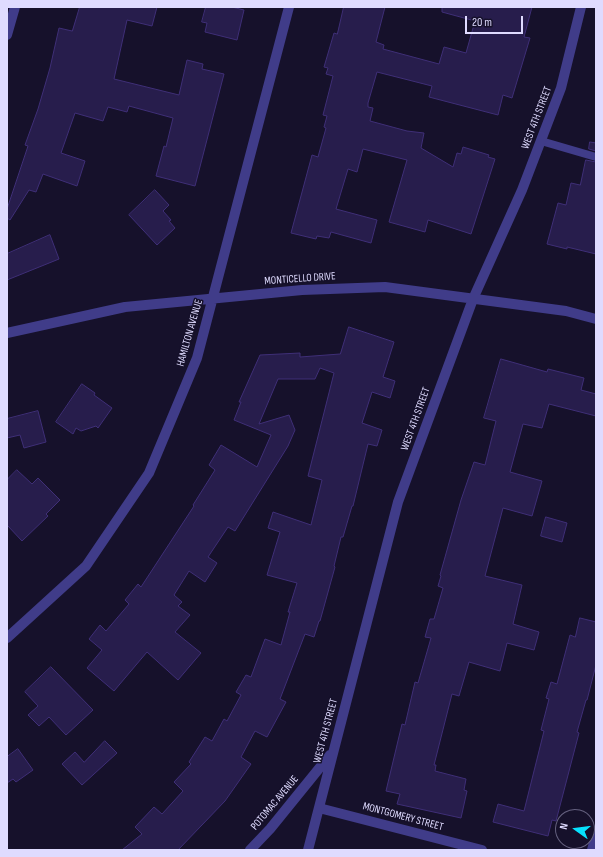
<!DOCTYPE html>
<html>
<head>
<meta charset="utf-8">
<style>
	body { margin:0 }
	#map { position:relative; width:603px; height:857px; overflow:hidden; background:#16112b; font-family:"Sofia Sans Condensed",sans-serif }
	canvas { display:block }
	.frame { position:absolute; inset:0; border:8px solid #dfdbff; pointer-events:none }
	.north { position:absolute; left:555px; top:809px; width:40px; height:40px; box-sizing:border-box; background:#16112b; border:1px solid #666280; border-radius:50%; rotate:284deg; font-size:11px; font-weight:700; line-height:16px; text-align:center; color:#dfdbff }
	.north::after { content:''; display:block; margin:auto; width:14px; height:18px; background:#07e2fe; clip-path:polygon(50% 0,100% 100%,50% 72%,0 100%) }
	.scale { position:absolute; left:465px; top:16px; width:58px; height:18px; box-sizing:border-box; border:2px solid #dfdbff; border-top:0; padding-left:5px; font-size:12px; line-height:14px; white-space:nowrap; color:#dfdbff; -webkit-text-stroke:3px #16112b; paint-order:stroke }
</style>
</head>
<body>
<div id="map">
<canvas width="603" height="857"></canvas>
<div class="frame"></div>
<div class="north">N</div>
<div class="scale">20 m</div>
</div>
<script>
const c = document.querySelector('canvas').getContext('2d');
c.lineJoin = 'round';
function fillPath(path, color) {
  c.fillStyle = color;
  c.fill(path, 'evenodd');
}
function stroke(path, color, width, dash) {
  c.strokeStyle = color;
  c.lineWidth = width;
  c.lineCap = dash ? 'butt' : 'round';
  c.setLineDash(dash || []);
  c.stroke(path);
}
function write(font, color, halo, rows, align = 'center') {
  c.font = font + ' "Sofia Sans Condensed",sans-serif';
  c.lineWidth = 3;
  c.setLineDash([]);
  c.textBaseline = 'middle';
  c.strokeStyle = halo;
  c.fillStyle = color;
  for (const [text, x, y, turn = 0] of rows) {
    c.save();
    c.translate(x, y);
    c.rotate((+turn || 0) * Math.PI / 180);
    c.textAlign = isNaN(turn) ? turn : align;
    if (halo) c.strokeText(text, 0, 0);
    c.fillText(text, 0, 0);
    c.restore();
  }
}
const building = new Path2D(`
	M 80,7 L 157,7 L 152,26 L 127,20 L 114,79 L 179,95 L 187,60 L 203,64 L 202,69 L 224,74 L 195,186 L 156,176 L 164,146 L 166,147 L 173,118 L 129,106 L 127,112 L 108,107 L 103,121 L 75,113 L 61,153 L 85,161 L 77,186 L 43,174 L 36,192 L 29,190 L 10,220 L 7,218 L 7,209 L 28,146 L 25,145 L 38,109 L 50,68 L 59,28 L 72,31 Z
	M 206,7 L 232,7 L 244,10 L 237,40 L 205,32 L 207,23 L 202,22 Z
	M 344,7 L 385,7 L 376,42 L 384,45 L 383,49 L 439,64 L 444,47 L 466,53 L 475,21 L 442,12 L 442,7 L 532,7 L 524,37 L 530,38 L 512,98 L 503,95 L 498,115 L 429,97 L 432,86 L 377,72 L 368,103 L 368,107 L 373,108 L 370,121 L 407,131 L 424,133 L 421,148 L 453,167 L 457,153 L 461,154 L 463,147 L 489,155 L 488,157 L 495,159 L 471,234 L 428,220 L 425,232 L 389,222 L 407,160 L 363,149 L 357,172 L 348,169 L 336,209 L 377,220 L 371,243 L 331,232 L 329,238 L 317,236 L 316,239 L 291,233 L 312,155 L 318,157 L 326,128 L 324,127 L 327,116 L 323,115 L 333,76 L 326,74 L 328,68 L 324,67 L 334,33 L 337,34 Z
	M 590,142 L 596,143 L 596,151 L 589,149 Z
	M 586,160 L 596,162 L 596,254 L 567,247 L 567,249 L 547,244 L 558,203 L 566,205 L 571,183 L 580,185 Z
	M 155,190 L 169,205 L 163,211 L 171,220 L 169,221 L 175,228 L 157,245 L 129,215 Z
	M 50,235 L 59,259 L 7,280 L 7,254 Z
	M 349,327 L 394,342 L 383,377 L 395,381 L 390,398 L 372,392 L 362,423 L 382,430 L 377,446 L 368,444 L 353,506 L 352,506 L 343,537 L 341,537 L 334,566 L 335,567 L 320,621 L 319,621 L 314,637 L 305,634 L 280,699 L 286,702 L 267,737 L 255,731 L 241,757 L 251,764 L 225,801 L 178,850 L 122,850 L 142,834 L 135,827 L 154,807 L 162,814 L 183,791 L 174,782 L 191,764 L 189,762 L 205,737 L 212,741 L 224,719 L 227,721 L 241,695 L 236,692 L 246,675 L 251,677 L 265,639 L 281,645 L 290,612 L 288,612 L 297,583 L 267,575 L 280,532 L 268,528 L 273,512 L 311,525 L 322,480 L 308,476 L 334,373 L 320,368 L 315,379 L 278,379 L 259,424 L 289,415 L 295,430 L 288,446 L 235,531 L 228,527 L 208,557 L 217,563 L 205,582 L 189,571 L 174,595 L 182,602 L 178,606 L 190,615 L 175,632 L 201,653 L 178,680 L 147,652 L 114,691 L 87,668 L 102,650 L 89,639 L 100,625 L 106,631 L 129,604 L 125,600 L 138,584 L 141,587 L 194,506 L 193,505 L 215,470 L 209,465 L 221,445 L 257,467 L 271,435 L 234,420 L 241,402 L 239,402 L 260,355 L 300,353 L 300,357 L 340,354 Z
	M 501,359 L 547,372 L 548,369 L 584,378 L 581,390 L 596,394 L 596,416 L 549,404 L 542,428 L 523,424 L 510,472 L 542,481 L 532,516 L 503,508 L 485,576 L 522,585 L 513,624 L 539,632 L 534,650 L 507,643 L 500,671 L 469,662 L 459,696 L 452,694 L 434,765 L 436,765 L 435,771 L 466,779 L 464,790 L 467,791 L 461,818 L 397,804 L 400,794 L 386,791 L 402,724 L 405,725 L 415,682 L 418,683 L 431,638 L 425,637 L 430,619 L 434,619 L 443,588 L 438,586 L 441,576 L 440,575 L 461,500 L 474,462 L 485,465 L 496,421 L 484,418 Z
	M 82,384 L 95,393 L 94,395 L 112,408 L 98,428 L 96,426 L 81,431 L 76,428 L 73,434 L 56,422 Z
	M 38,411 L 46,442 L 24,448 L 20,435 L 7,438 L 7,419 Z
	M 17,470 L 32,484 L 38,478 L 60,500 L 46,514 L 48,516 L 22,541 L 7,525 L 7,480 Z
	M 546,517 L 567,523 L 562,542 L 541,536 Z
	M 580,618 L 596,622 L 596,665 L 587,700 L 586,700 L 577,732 L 579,733 L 556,821 L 552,820 L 548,836 L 493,822 L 498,804 L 524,811 L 544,731 L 541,730 L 549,699 L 546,698 L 551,682 L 557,684 L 570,635 L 575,637 Z
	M 51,667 L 93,710 L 66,735 L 49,717 L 39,726 L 28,715 L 38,706 L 25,692 Z
	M 105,741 L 117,753 L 82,785 L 62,764 L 75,752 L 84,762 Z
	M 18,749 L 33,770 L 16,782 L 13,779 L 7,783 L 7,757 Z`);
const service = new Path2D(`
	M 541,141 L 596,157`);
const minor = new Path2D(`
	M 7,35 L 15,7
	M 7,333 L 125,307 L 302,290 L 385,287 L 566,311 L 596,319
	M 7,638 L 86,566 L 149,473 L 197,358 L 289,7
	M 319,808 L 482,850
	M 250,850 L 270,829 L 330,755
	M 308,850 L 398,502 L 473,299 L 522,190 L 561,88 L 581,7
	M 592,850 L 596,835`);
const streetNames = [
	["WEST 4TH STREET",537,118,-69],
	["MONTICELLO DRIVE",300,279,-4],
	["HAMILTON AVENUE",190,333,-74],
	["WEST 4TH STREET",416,419,-70],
	["WEST 4TH STREET",326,731,-75],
	["POTOMAC AVENUE",275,803,-50],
	["MONTGOMERY STREET",403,817,15]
];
fillPath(building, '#271d4c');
stroke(building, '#3f2f77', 1);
stroke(service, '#403c89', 8);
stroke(minor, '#403c89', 10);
write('11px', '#dfdbff', '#16112b', streetNames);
</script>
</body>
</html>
